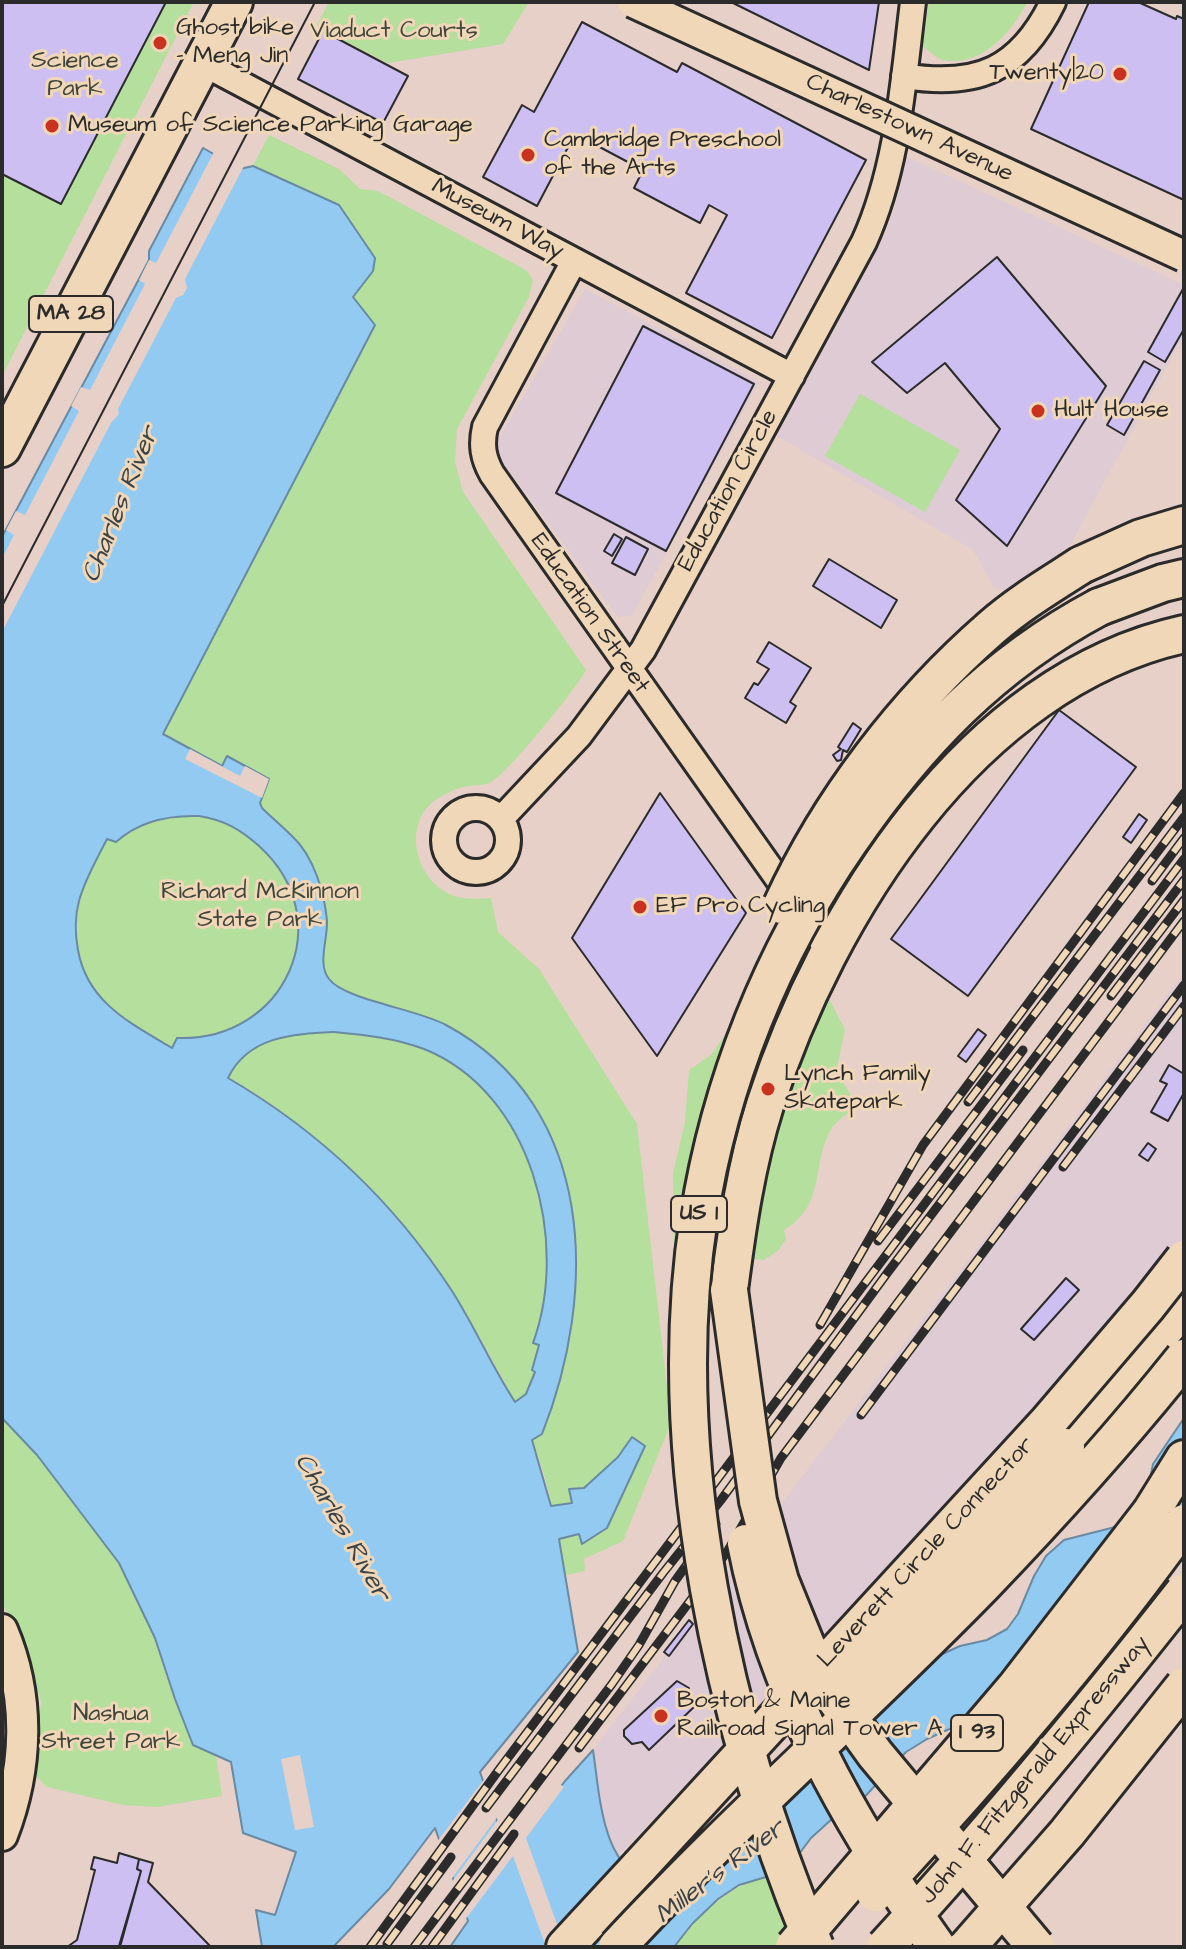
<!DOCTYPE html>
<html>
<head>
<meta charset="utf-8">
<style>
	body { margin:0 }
	#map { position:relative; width:1186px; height:1949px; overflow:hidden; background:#e6d0c8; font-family:"Architects Daughter",sans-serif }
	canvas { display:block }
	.frame { position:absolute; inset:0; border:4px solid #2b2b2b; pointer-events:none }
</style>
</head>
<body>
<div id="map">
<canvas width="1186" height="1949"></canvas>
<div class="frame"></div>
</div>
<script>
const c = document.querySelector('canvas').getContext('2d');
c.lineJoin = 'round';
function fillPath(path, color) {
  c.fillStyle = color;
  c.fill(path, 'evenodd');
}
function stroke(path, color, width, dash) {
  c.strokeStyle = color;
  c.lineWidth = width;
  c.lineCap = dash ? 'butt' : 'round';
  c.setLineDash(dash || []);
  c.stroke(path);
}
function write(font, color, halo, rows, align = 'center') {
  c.font = font + ' "Architects Daughter",sans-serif';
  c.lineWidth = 6;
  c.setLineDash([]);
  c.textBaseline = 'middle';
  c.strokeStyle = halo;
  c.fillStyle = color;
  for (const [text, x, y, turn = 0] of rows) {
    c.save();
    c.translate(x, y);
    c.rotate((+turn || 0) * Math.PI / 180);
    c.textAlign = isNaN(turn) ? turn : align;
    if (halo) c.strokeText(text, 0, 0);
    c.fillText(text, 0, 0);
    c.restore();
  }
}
const built = new Path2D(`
	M 907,157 L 1184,285 L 1184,335 L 1069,547 L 1009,592 L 994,587 L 973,550 L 777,436 L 884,237 L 895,207 Z
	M 585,289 L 759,382 L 632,616 L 618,617 L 496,453 L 497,442 Z
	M 1184,973 L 1184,1237 L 1130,1307 L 918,1542 L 619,1855 L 608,1841 L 605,1830 L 593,1750 L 969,1259 Z`);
const green = new Path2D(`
	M 2,2 L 194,2 L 2,376 Z
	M 329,2 L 529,2 L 503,44 L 388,63 L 316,27 Z
	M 929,2 L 1027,2 C 1013,31 981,68 943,60 C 936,58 929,51 922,46 Z
	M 269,135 L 339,169 L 360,189 L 378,191 L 522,268 L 527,271 L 533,280 L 529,297 L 457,429 L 455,462 L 463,492 L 586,670 C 577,688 507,774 491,782 C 483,786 476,785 467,786 C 453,789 434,798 425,810 C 405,838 420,880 449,894 C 462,900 477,899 491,898 L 498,932 L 539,969 L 637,1124 L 671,1423 L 623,1541 L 584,1559 L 585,1571 L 566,1575 C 559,1537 552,1498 540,1462 C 527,1422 506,1384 485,1347 C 429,1249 360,1164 265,1100 C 229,1075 187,1057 149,1034 C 132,1024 114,1014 100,999 C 73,968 71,922 85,884 L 353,297 L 368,278 L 375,258 L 339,205 L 253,166 Z
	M 860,394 L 960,450 L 925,512 L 825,456 Z
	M 791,941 L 818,977 L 845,1030 L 836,1071 L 858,1107 C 848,1113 836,1120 830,1131 C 811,1167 826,1205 784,1230 L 786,1239 L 779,1250 L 764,1260 L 674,1249 L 673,1174 L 685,1122 L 689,1070 L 711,1055 Z
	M 2,1418 L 37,1455 L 119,1563 L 155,1638 L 175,1699 L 193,1745 L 216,1755 L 222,1796 L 157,1807 L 123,1805 L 47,1787 L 33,1773 L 41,1702 L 24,1642 L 2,1603 Z
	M 766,1876 L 794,1947 L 674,1947 C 700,1914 725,1888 766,1876 Z`);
const water = new Path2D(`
	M 203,148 L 240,169 L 253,166 L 339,205 L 375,258 L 373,271 L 353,297 L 375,325 L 163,734 L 222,766 L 227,756 L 269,779 L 260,803 L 262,808 C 272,818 283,827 293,837 C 314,857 324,892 327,920 C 328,939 317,964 329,979 C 345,1000 417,1009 446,1025 C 597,1106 598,1293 542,1434 L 532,1440 L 551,1506 L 572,1503 L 569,1489 L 584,1488 L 618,1457 L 632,1437 L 645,1446 L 607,1528 L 582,1544 L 579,1534 L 559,1539 L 578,1652 L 480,1772 L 509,1856 L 565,1781 L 593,1750 C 600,1795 601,1872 656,1884 L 936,1657 L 960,1646 L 987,1640 L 1007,1629 L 1018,1614 L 1034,1576 L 1046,1556 L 1064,1540 L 1119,1526 L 1148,1489 L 1153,1464 L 1184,1418 L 1184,1548 L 963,1723 L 927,1739 L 906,1752 L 859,1803 L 832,1819 L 811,1838 L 796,1858 L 776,1874 L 739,1885 L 718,1899 L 692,1924 L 674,1947 L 450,1947 L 468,1921 L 435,1828 L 389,1889 L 333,1947 L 262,1947 L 256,1910 L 275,1915 L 296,1852 L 243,1833 L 231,1762 L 193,1745 L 175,1699 L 155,1638 L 119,1563 L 37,1455 L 2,1418 L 2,537 L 149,260 L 149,251 ZM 199,816 C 224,820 240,829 259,846 C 341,920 285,1042 177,1038 L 172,1048 C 130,1023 87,1002 78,950 C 75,934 75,916 79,901 C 85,879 97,859 107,839 L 116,842 C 139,821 169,815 199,816 ZM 334,1032 C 365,1035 395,1038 424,1049 C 532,1092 570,1242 533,1343 L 539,1345 L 532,1370 L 535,1372 L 526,1394 L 515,1402 C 492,1367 475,1327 452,1291 C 394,1202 319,1131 228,1078 C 248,1036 293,1034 334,1032 Z`);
const pier = new Path2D(`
	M 215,150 L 241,165 L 245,164 L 185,279 L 187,288 L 183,295 L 176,298 L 118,409 L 119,414 L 111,423 L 2,632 L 2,558 L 14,535 L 6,530 L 16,511 L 25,515 L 79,411 L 71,406 L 81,387 L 90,390 L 145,284 L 139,280 L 149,260 L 156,263 Z
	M 190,749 L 240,776 L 245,766 L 269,779 L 262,798 L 185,759 Z
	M 300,1755 L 314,1827 L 295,1830 L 281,1759 Z
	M 486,1777 L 499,1815 L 450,1881 L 436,1843 Z
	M 558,1783 L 564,1787 L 526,1838 L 562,1938 L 554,1947 L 546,1947 L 513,1856 L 462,1924 L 464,1921 L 451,1883 L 500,1817 L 511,1848 Z`);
const building = new Path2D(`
	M 2,2 L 166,2 L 61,204 L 2,174 Z
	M 731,2 L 879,2 L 869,70 Z
	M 1089,2 L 1138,2 L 1176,19 L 1177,16 L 1184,19 L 1184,200 L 1031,129 Z
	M 582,22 L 677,72 L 682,63 L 866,160 L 772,338 L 686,293 L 727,215 L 709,205 L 700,223 L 634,188 L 643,170 L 575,134 L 537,206 L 483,177 L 522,105 L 534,112 Z
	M 323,31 L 408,76 L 383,123 L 298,79 Z
	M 997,257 L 1106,386 L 1007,546 L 956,500 L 1000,429 L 945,363 L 907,393 L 872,362 Z
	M 1184,287 L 1184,329 L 1165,362 L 1148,352 Z
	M 643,326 L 754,384 L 666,551 L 556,493 Z
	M 1144,361 L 1160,370 L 1124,435 L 1107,425 Z
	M 614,534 L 622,539 L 612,556 L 604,551 Z
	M 626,537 L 648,549 L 635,575 L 612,563 Z
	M 829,559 L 897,600 L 881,628 L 813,586 Z
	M 769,642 L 811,668 L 790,702 L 796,706 L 786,723 L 745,698 L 754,683 L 758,685 L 769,669 L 757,662 Z
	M 1059,710 L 1136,767 L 968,996 L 891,939 Z
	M 853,723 L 861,729 L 847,752 L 843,750 L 841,760 L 837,761 L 833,755 L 841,749 L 838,747 Z
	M 660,793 L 746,913 L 657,1056 L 572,938 Z
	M 1139,814 L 1147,820 L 1131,843 L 1123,837 Z
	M 978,1029 L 986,1035 L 966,1062 L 958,1056 Z
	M 1169,1065 L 1184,1074 L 1184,1093 L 1168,1121 L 1151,1112 L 1167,1084 L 1160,1081 Z
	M 1148,1143 L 1156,1149 L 1148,1161 L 1139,1155 Z
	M 1066,1278 L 1079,1290 L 1034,1340 L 1021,1329 Z
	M 689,1620 L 693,1624 L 669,1656 L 664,1652 Z
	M 677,1681 L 689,1688 L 688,1699 L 695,1706 L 649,1750 L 642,1742 L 632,1744 L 624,1736 L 624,1730 Z
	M 119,1853 L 139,1859 L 137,1869 L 141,1871 L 120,1947 L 67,1947 L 77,1940 L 95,1870 L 91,1869 L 94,1857 L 117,1863 Z
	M 139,1859 L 153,1863 L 148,1882 L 211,1947 L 119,1946 L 141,1871 L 137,1869 Z`);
const minor = new Path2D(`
	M 202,63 L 792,376
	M 904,76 C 977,88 1020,70 1053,2
	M 574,261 L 485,427 C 481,445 483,458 492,474 L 826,947
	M444 840a32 32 0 1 1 64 0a32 32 0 1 1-64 0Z
	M 501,819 L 579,736 L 643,650 L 864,242 C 898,167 903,83 913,2`);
const major = new Path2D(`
	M 2,1630 C 30,1696 28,1768 2,1835`);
const highway = new Path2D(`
	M 2,448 L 234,2
	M 1081,565 L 1141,538 L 1184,525
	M 1099,607 L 1163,583 L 1184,578
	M 729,1290 C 737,1228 746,1165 765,1105 C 827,913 971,681 1184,634
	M 1066,1447 L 1184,1306
	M 1151,1512 L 1184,1459
	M 919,1925 L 923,1882 L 936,1818
	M 565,1947 L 640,1866`);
const tram = new Path2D(`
	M 2,606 L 315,2`);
const rail = new Path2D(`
	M 1152,881 L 1184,838
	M 1111,996 L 1184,900
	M 968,1102 L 1184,817
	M 1063,1167 L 1184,1006
	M 878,1241 L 1023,1050
	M 820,1325 L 923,1145 L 1184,793
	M 861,1415 L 1184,985
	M 579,1748 L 727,1552 L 781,1458 L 1184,921
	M 486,1808 L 663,1573 L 721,1500 L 888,1272 L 1184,880
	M 387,1944 L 451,1857
	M 370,1947 L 498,1771 L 1184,859
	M 414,1947 L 612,1684 L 639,1645 L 675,1581 L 716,1524
	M 432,1947 L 514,1834`);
const majorBridge = new Path2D(`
	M 633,2 L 1184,256`);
const highwayBridge = new Path2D(`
	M 782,905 C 829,802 905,703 991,628 C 1018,604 1050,585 1081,565
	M 729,1290 L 758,1501 L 780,1581 L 806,1645 L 834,1697 L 875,1754 L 1036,1947
	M 746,1543 C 775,1692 850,1824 937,1947
	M 829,1691 L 943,1579 L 1066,1447
	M 640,1866 L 1048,1422 L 1148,1305 L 1184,1259
	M 875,1893 C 984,1775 1090,1654 1184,1523
	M 617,1947 C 734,1821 863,1708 983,1585 C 1053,1512 1121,1437 1184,1358
	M 794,1947 L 1015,1688 L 1151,1512
	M 815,1947 C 724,1729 662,1453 699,1217 C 720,1083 772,953 849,842 C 917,743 992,664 1099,607
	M 885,1947 C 990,1833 1088,1714 1184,1592
	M 967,1947 L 1067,1833 L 1184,1686`);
const markers = [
	[160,43,8,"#c8321e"],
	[1120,74,8,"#c8321e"],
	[52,126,8,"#c8321e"],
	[528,155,8,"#c8321e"],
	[1038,411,8,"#c8321e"],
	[640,907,8,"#c8321e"],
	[768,1089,8,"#c8321e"],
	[661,1716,8,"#c8321e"]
];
const shields = [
	[71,314,84],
	[699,1214,56],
	[977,1733,52]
];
const shieldNames = [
	["MA 28",71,314],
	["US 1",699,1214],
	["I 93",977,1733]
];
const poiNames = [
	["Ghost bike",176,29],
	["- Meng Jin",176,57],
	["Twenty|20",1104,74,"right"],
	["Museum of Science Parking Garage",68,126],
	["Cambridge Preschool",544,141],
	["of the Arts",544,169],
	["Hult House",1054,411],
	["EF Pro Cycling",656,907],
	["Lynch Family",784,1075],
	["Skatepark",784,1103],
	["Boston & Maine",677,1702],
	["Railroad Signal Tower A",677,1730]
];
const parkNames = [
	["Viaduct Courts",394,32],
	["Science",75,62],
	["Park",75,90],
	["Richard McKinnon",260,893],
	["State Park",260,921],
	["Nashua",111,1715],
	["Street Park",111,1743]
];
const streetNames = [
	["Charlestown Avenue",909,129,25],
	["Museum Way",497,220,28],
	["Education Circle",729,491,-61],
	["Education Street",589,614,55],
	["Leverett Circle Connector",927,1553,-47],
	["John F. Fitzgerald Expressway",1036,1771,-50]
];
const waterNames = [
	["Charles River",122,505,-68],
	["Charles River",341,1528,60],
	["Miller's River",721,1873,-37]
];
fillPath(built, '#decbd4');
fillPath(green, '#b4df9c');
fillPath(water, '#93caf2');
stroke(water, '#698aa2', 2);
fillPath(pier, '#e6d0c8');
fillPath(building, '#cdbff1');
stroke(building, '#2b2b2b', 2);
stroke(minor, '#2b2b2b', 30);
stroke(major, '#2b2b2b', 36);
stroke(highway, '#2b2b2b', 42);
stroke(minor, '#f0d7b7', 24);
stroke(major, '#f0d7b7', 30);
stroke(highway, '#f0d7b7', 36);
stroke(tram, '#2b2b2b', 2);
stroke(rail, '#2b2b2b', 9);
stroke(rail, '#f0d7b7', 6, [18]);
stroke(majorBridge, '#2b2b2b', 36, []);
stroke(highwayBridge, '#2b2b2b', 42, []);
stroke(majorBridge, '#f0d7b7', 30);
stroke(highwayBridge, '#f0d7b7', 36);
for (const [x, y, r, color] of markers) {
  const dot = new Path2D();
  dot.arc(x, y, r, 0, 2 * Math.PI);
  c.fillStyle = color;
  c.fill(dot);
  stroke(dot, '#f0d7b7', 3);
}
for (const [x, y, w] of shields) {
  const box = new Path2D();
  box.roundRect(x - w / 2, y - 18, w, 36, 6);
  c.fillStyle = '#f0d7b7';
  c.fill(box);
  stroke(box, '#2b2b2b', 2);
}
write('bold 22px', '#2b2b2b', null, shieldNames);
write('24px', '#2b2b2b', '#f0d7b7', poiNames, 'left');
write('24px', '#40463c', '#f0d7b7', parkNames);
write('24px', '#2b2b2b', '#f0d7b7', streetNames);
write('italic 26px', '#3b4349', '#f0d7b7', waterNames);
</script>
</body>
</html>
